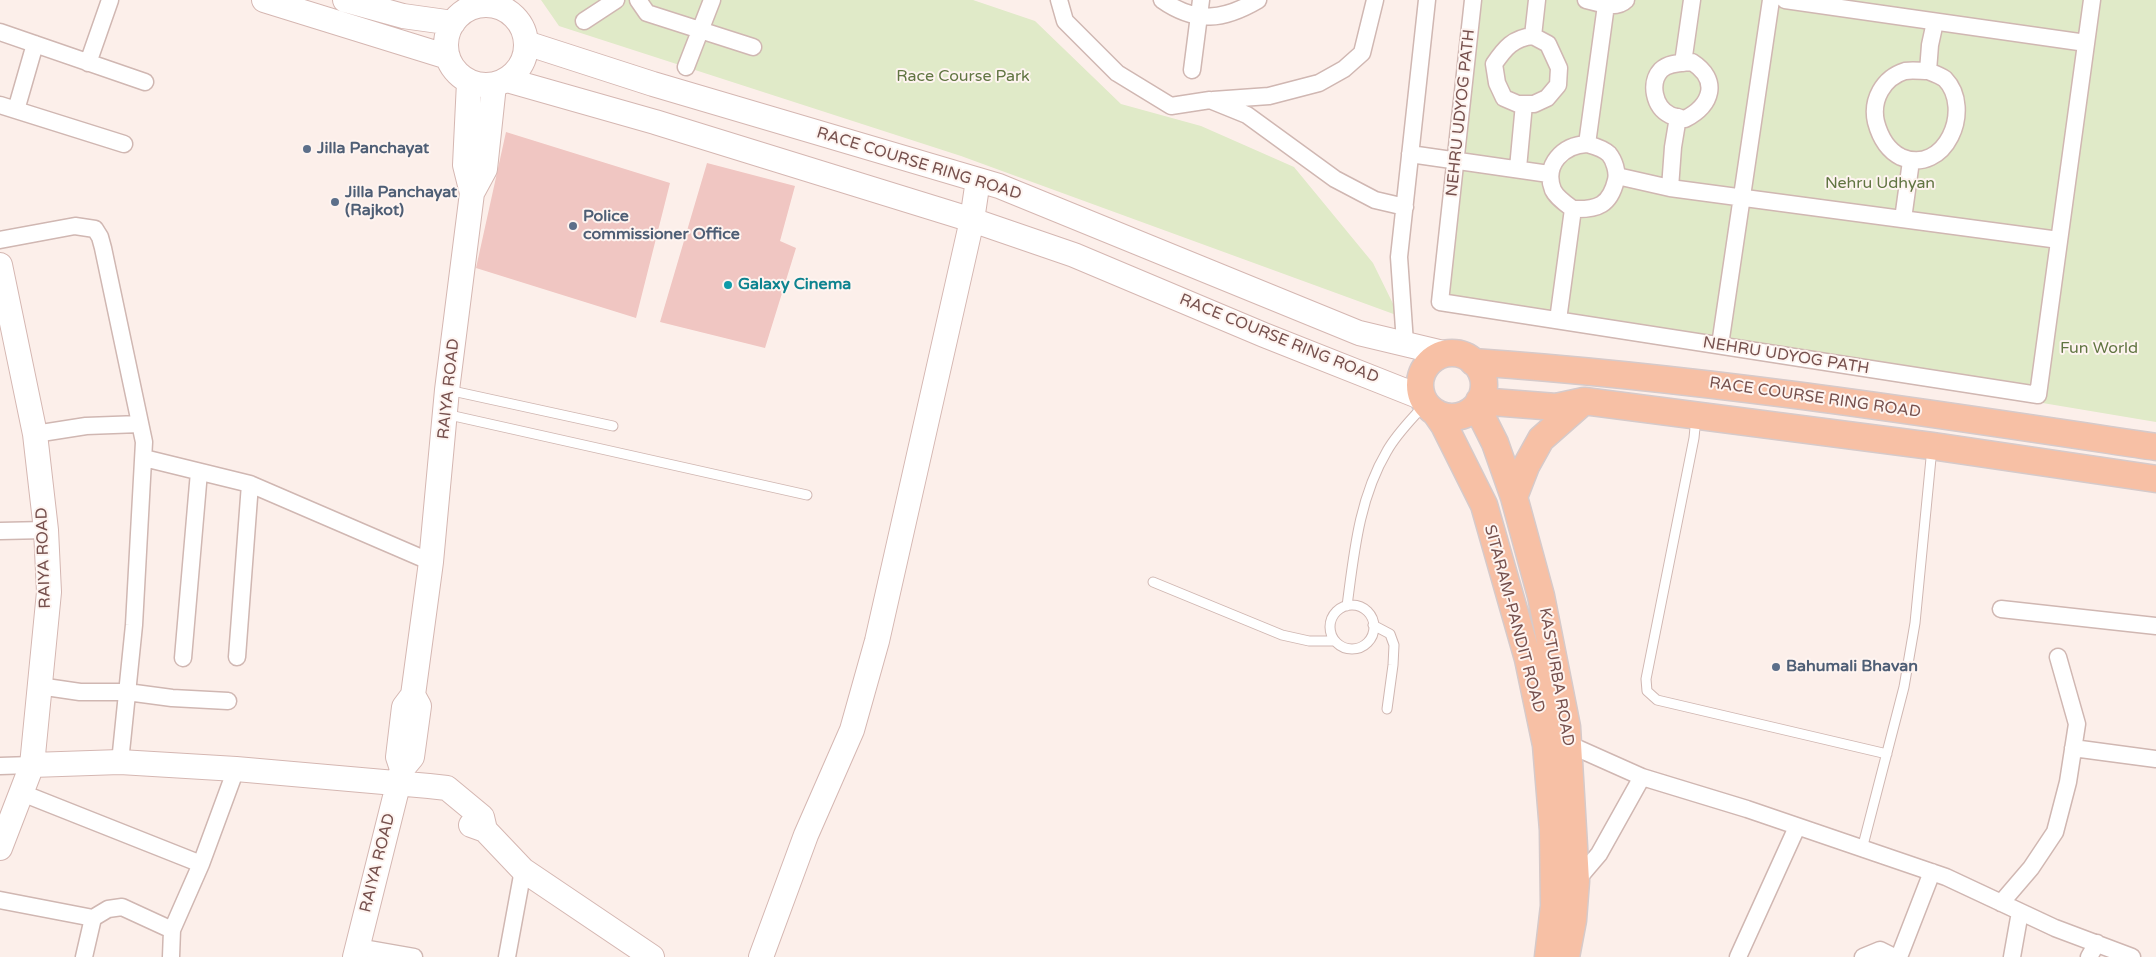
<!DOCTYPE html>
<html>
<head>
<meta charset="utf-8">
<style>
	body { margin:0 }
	canvas { display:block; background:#fcefea }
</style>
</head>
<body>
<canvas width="2156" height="957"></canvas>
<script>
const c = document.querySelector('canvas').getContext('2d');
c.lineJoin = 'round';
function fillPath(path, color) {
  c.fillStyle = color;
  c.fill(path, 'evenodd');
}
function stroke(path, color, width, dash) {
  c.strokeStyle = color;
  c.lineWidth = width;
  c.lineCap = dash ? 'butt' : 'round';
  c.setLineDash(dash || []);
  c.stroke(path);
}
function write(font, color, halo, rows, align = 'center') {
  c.font = font + ' "Varela Round",sans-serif';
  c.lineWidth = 4;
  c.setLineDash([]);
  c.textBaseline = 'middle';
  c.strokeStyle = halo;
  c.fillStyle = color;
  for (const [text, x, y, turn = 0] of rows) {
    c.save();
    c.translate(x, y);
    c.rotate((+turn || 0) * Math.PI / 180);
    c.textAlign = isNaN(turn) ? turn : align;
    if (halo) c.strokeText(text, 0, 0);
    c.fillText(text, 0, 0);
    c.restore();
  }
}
const green = new Path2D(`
	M 541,0 L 973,0 L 1035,21 L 1121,104 L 1201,126 L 1294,167 L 1373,263 L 1399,316 L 961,156 L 559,26 Z
	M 1473,0 L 2156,0 L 2156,422 L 1440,302 Z`);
const building = new Path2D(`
	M 506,132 L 670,183 L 636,318 L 476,268 Z
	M 707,163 L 795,186 L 780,241 L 796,248 L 765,348 L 660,322 Z`);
const lane = new Path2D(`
	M 448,390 L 613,426
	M 445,414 L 807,495
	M 1696,417 L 1694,438 L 1646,679 L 1647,691 L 1657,700 L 1887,754
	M 1153,582 L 1282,635 L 1309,641 L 1335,641
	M1330 627a22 22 0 1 1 44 0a22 22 0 1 1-44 0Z
	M 1347,606 C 1354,553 1359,498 1387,451 C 1397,433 1412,419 1425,404
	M 1373,625 L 1390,634 L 1394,645 L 1393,665 L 1387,709
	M 1862,849 L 1904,687 L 1915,623 L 1932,448`);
const street = new Path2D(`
	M 638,0 L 647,13 L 753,47
	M 1059,0 L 1065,21 L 1117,73 L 1171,106 L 1210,100 L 1247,115 L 1335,179 L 1375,200 L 1405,207
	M 1162,0 C 1196,24 1224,20 1258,0
	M 1473,0 L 1440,302 L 2038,395 L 2092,0
	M 1586,0 C 1598,3 1616,10 1626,0
	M 1785,0 L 2086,43
	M 584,21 L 616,0
	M 0,32 L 145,82
	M 1533,36 L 1548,44 L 1559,68 L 1558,85 L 1547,98 L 1534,104 L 1518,104 L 1504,98 L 1497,83 L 1494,64 C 1505,48 1513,38 1533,36 Z
	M 1533,36 L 1537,0
	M 1692,62 C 1720,80 1712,105 1685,119 C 1681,118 1674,117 1670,115 C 1654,107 1649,83 1661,70 C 1669,62 1683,63 1692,62 Z
	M 88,63 L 110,0
	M 1683,63 L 1692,0
	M 686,67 L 712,0
	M 1192,70 L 1201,0
	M 1928,71 C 1921,71 1912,70 1905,71 C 1883,78 1871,100 1876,122 C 1880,137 1887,150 1901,157 C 1945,176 1974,109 1945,79 C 1941,76 1933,73 1928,71 L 1930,45 L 1935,22
	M 1213,100 L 1269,96 L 1319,83 L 1344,69 L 1362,53 L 1375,0
	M 0,105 L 124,144
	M 16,110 L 35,44
	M 1587,144 C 1563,145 1543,165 1553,190 C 1557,198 1566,204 1573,209 C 1598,210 1610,205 1616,180 C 1618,172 1614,160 1609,154 C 1603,148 1594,146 1587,144 L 1606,5
	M 1410,154 L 1549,174
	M 1518,168 L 1524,104
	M 1617,176 L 1670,188 L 2059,240
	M 1670,188 L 1673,147 L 1678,117
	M 1903,219 L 1911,161
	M 0,240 L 75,226 L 95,229 L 100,237 L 103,248 L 144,442 L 134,625 L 120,762
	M 1558,320 L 1573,209
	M 1405,343 L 1399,257 L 1427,0
	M 1720,345 L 1771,0
	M 35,434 L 86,426 L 140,424
	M 144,458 L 250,484 L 431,562
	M 0,531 L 46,530
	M 2001,609 L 2156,626
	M 237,657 L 250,484
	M 183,658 L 199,472
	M 39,686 L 80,692 L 127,692 L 172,698 L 228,701
	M 1561,745 L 1568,744 L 1642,777
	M 2073,748 L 2156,759
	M 0,766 L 32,765
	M 22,793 L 201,864
	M 1576,881 L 1599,854 L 1642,777 L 1747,809 L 1946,877 L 2055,928 L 2132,957
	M 0,900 L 93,918
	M 2001,903 L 2031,868 L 2055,832 L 2068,782 L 2077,724 L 2058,657
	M 357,947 L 414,957
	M 84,957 L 93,918 L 108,909 L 122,907 L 172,930 L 201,864 L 236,769
	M 171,957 L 172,930
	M 507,957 L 523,870
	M 1738,957 L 1797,827
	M 1863,957 L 1880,950 L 1894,957
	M 1899,957 L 1932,872
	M 2012,957 L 2020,912
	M 2089,957 L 2097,943`);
const secondary = new Path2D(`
	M 264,0 L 448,57
	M 345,0 L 403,16 L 453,23
	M446 45a40 40 0 1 1 80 0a40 40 0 1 1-80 0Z
	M 526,43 L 653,84 L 999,186 L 1359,333 L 1447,354
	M 507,80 L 655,122 L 972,220 L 1074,255 L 1264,335 L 1423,398
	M 469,82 L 465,165 L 472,193
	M 0,265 L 35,434 L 46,530 L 49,592 L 32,765 L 0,848
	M 413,695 L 419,706 L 412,757 L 402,769 L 398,757 L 404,707 L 413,695 L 431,562 L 447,390 L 472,193 L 485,169 L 494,85
	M 32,765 L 120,762 L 236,769 L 429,786 L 447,788 L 482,817 L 485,830
	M 471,825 L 485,830 L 523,870 L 652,957
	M 355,957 L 402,769
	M 761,957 L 806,835 L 852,730 L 877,641 L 972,220 L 978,180`);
const primary = new Path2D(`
	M1420 385a32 32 0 1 1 64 0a32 32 0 1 1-64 0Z
	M 1473,362 C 1703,378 1928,413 2156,447
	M 1479,401 L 1556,407 L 1584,401 L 1932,446 L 2156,479
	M 1477,407 L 1495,443 L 1514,497 L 1541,596 L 1567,727 L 1576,881 L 1573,920 L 1566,957
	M 1435,412 L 1444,425 L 1484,505 L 1528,659 L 1546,745 L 1553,830 L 1554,906 L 1548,957
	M 1514,497 L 1526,466 L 1541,439 L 1583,402`);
const markers = [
	[307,149,5,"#5c6f8a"],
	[335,202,5,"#5c6f8a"],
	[573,226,5,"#5c6f8a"],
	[728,285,5,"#0f9aa8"],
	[1776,667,5,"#5c6f8a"]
];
const parkNames = [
	["Race Course Park",963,77],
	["Nehru Udhyan",1880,184],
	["Fun World",2099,349]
];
const streetNames = [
	["NEHRU UDYOG PATH",1461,113,-84],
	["RACE COURSE RING ROAD",919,164,17],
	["RACE COURSE RING ROAD",1279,339,22],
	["NEHRU UDYOG PATH",1786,356,9],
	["RAIYA ROAD",449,389,-84],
	["RACE COURSE RING ROAD",1815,398,8],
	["RAIYA ROAD",44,558,-92],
	["SITARAM-PANDIT ROAD",1514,619,75],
	["KASTURBA ROAD",1556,677,80],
	["RAIYA ROAD",378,863,-76]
];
const serviceNames = [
	["Jilla Panchayat",317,149],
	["Jilla Panchayat",345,193],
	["(Rajkot)",345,211],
	["Police",583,217],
	["commissioner Office",583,235],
	["Bahumali Bhavan",1786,667]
];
const cultureNames = [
	["Galaxy Cinema",738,285]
];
fillPath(green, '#e0eac8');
fillPath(building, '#f0c6c2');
stroke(lane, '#d0b7b2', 11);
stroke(street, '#d0b7b2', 19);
stroke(secondary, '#d5b7b2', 26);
stroke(primary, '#d6caca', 29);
stroke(lane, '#fff', 9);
stroke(street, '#fff', 16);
stroke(secondary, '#fff', 24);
stroke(primary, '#f7c0a5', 26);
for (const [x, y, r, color] of markers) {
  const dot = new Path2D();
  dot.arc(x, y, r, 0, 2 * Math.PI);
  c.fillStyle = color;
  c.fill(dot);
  stroke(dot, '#fef4f0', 2);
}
write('16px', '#617542', '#fef4f0', parkNames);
write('16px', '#76504d', '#fef4f0', streetNames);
write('bold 16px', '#4e5e75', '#fef4f0', serviceNames, 'left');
write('bold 16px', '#0d838f', '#fef4f0', cultureNames, 'left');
</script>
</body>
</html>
